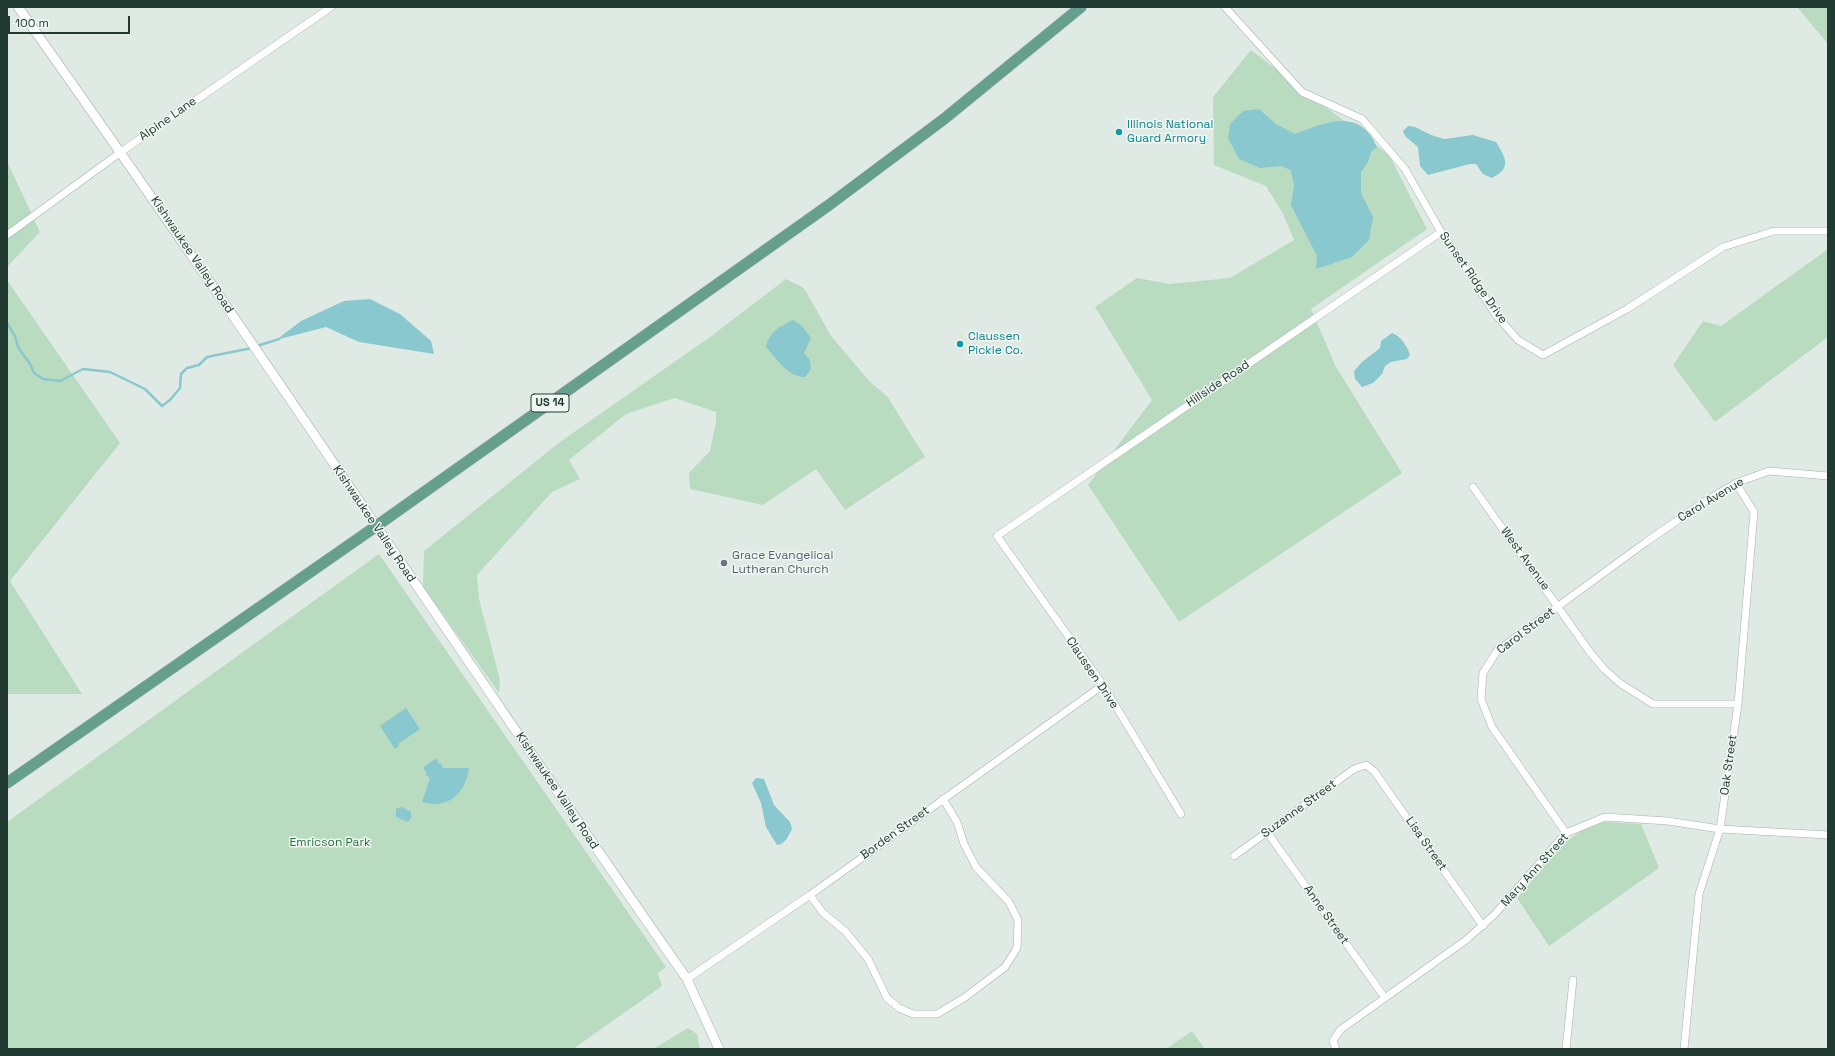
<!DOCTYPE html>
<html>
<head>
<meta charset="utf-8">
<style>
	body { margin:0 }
	#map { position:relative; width:1835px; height:1056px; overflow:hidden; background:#e0eae5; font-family:"Space Grotesk",sans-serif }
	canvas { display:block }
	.frame { position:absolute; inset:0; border:8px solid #213a32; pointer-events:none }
	.scale { position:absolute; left:8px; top:16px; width:122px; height:18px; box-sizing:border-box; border:2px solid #213a32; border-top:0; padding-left:5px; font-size:12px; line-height:14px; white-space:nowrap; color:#213a32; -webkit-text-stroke:3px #f0f7f3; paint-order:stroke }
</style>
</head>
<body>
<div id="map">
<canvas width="1835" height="1056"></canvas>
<div class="frame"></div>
<div class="scale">100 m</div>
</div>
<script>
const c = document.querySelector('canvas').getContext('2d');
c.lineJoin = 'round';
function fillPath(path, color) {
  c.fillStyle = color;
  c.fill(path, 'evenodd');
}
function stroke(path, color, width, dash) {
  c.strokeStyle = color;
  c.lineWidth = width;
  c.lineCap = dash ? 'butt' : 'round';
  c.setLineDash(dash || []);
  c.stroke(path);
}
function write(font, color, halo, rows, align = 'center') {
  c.font = font + ' "Space Grotesk",sans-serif';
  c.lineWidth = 3;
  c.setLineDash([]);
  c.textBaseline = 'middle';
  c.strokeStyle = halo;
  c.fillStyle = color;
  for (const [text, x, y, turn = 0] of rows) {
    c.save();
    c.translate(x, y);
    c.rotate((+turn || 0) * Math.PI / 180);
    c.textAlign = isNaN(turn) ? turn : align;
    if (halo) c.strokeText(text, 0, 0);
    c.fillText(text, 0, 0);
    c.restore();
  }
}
const green = new Path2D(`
	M 1797,7 L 1828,7 L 1828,44 Z
	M 1251,50 L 1389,155 L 1427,229 L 1311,309 L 1336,367 L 1402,473 L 1179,622 L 1088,485 L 1152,400 L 1095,307 L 1137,278 L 1169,284 L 1230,278 L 1294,240 L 1283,214 L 1266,186 L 1214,165 L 1213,97 Z
	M 7,161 L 40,232 L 7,267 Z
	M 1828,249 L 1828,337 L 1715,422 L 1673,365 L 1703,321 L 1721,326 Z
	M 786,279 L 804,288 L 831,336 L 871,383 L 887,396 L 925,457 L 845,510 L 816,469 L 763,505 L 690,489 L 689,473 L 710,451 L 716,422 L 716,412 L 675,398 L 626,414 L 569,460 L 580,479 L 552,492 L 477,575 L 479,599 L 500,680 L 499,693 L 423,586 L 424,551 L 560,442 L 710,337 Z
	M 7,280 L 120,443 L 10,581 L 82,694 L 7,694 Z
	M 379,554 L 666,967 L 658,973 L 662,986 L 573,1049 L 7,1049 L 7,822 Z
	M 1604,822 L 1641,824 L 1659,868 L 1549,946 L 1517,898 L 1564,843 L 1581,831 Z
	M 688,1028 L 697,1034 L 700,1049 L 653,1049 Z
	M 1192,1031 L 1205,1049 L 1166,1049 Z`);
const water = new Path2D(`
	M 1259,109 L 1276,124 L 1295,134 C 1326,122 1360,107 1377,147 L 1371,152 L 1368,162 L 1361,172 L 1361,193 L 1373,217 L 1369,240 L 1352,257 L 1316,269 L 1317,256 L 1291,205 L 1294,186 L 1291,170 L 1281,166 L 1260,168 L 1239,159 L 1228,138 L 1230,124 L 1243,111 Z
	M 1408,126 L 1415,127 L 1431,135 L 1444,139 L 1473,135 L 1496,142 C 1506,158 1512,168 1492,178 L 1483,174 L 1476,164 L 1470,164 L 1428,175 L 1420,166 L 1418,147 L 1405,136 L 1403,131 Z
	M 370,299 L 400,314 L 431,341 L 434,354 L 359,342 L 326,327 L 276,340 L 301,321 L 344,301 Z
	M 793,320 L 802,326 L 811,338 L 804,353 L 810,360 L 811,369 L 805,377 C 788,377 777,359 766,347 C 769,332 780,326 793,320 Z
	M 1392,333 C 1401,336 1407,346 1410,355 L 1407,359 L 1391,362 L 1385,366 L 1382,374 L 1373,383 L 1362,387 L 1355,379 L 1354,371 L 1362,362 L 1380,348 L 1381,341 Z
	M 406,708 L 420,729 L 398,744 L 399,746 L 395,749 L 380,726 Z
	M 436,758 L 439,764 L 441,763 L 443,768 L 469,768 C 466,792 449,810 422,802 L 430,778 L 425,774 L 427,773 L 423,768 Z
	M 756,778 L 764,779 L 774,805 L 790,822 L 792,829 C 788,836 785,845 777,845 L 766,827 L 761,803 L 752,783 Z
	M 402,807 L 411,812 L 411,818 L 408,822 L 396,817 L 396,809 Z`);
const stream = new Path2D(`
	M 7,323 L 15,336 L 18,347 L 30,364 L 34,373 L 43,379 L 60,381 L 83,369 L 110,372 L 145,389 L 162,406 L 170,400 L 180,388 L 181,374 L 187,368 L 199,365 L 207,357 L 252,348
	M 257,346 L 279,339`);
const minor = new Path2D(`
	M 1225,7 L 1302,92 L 1362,119 L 1405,169 L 1441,232 L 1473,279 L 1496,315 L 1518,340 L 1543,355 L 1627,309 L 1723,247 L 1774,231 L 1828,231
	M 7,235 L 121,152 L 331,7
	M 1473,487 L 1589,651 L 1604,669 L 1621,684 L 1653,704 L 1738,704
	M 1181,814 L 1103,685 L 997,536 L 1441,232
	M 1267,832 L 1385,998
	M 1566,833 L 1492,727 L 1481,699 L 1483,673 L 1497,651 L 1646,542 L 1704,502 L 1736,483 L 1769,471 L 1828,476
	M 1234,856 L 1354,769 L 1366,765 L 1374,771 L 1483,926
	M 810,895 L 823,913 L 845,931 L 868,959 L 887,998 L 899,1008 L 913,1014 L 937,1014 L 964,998 L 1005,967 L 1017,948 L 1018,920 L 1009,902 L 976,867 L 964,844 L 957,822 L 943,799
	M 687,979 L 810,895 L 1103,685
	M 1336,1049 L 1333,1041 L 1340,1030 L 1466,940 L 1495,914 L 1566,833 L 1605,817 L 1668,821 L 1720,829 L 1828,835
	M 1566,1049 L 1573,980
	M 1684,1049 L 1699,894 L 1720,829 L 1738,704 L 1754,512 L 1736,483`);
const tertiary = new Path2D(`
	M 18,7 C 246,328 462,657 687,979 L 719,1049`);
const primary = new Path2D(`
	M 7,783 L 375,527 L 829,205 L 944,119 L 1081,7`);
const markers = [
	[1119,132,4,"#0f9aa8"],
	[960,344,4,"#0f9aa8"],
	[724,563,4,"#6b7280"]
];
const shields = [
	[550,403,38]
];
const shieldNames = [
	["US 14",550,403]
];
const streetNames = [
	["Alpine Lane",168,119,-35],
	["Kishwaukee Valley Road",192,255,56],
	["Sunset Ridge Drive",1473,278,55],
	["Hillside Road",1218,384,-34],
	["Carol Avenue",1711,500,-31],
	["Kishwaukee Valley Road",374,524,56],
	["West Avenue",1525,559,54],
	["Carol Street",1526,631,-37],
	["Claussen Drive",1092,673,56],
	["Oak Street",1729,765,-82],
	["Kishwaukee Valley Road",557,791,56],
	["Suzanne Street",1299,809,-36],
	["Borden Street",895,833,-36],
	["Lisa Street",1426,844,55],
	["Mary Ann Street",1535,870,-48],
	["Anne Street",1326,915,55]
];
const cultureNames = [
	["Illinois National",1127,125],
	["Guard Armory",1127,139],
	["Claussen",968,337],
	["Pickle Co.",968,351]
];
const worshipNames = [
	["Grace Evangelical",732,556],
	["Lutheran Church",732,570]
];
const parkNames = [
	["Emricson Park",330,843]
];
fillPath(green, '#b9dbc0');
fillPath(water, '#89c8ce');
stroke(stream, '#89c8ce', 2.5);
stroke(minor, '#a3b2ac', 8);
stroke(tertiary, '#a3b2ac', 10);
stroke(primary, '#bcc4c2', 12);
stroke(minor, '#fff', 7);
stroke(tertiary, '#fff', 9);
stroke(primary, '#669f8d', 11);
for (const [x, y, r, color] of markers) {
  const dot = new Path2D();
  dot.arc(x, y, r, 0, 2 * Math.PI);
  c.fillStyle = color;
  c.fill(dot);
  stroke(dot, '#f0f7f3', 1.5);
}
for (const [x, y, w] of shields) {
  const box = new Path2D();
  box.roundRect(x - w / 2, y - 9, w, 18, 3);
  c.fillStyle = '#f0f7f3';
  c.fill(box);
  stroke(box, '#213a32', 1);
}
write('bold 11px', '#213a32', null, shieldNames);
write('12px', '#213a32', '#f0f7f3', streetNames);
write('12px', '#0d838f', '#f0f7f3', cultureNames, 'left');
write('12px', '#5b616d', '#f0f7f3', worshipNames, 'left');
write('12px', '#2d7043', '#f0f7f3', parkNames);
</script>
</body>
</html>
